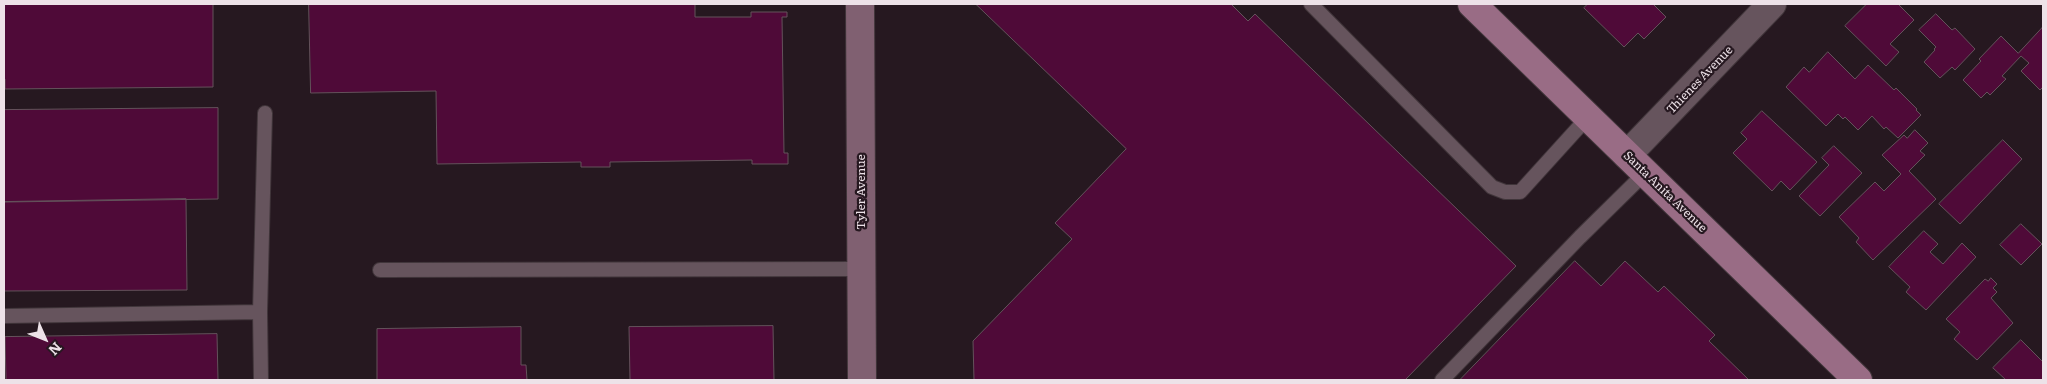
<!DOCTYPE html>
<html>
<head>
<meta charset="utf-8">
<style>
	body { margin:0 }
	#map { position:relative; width:2047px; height:384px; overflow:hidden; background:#261820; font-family:Literata,serif }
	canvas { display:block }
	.frame { position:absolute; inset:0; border:5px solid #ede2e8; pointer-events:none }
	.north { position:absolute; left:20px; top:314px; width:50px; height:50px; -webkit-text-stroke:4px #261820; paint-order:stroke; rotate:134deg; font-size:14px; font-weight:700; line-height:20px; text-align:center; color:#ede2e8 }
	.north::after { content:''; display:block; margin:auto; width:18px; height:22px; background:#ede2e8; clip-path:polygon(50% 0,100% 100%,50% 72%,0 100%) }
</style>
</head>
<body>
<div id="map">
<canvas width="2047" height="384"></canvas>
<div class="frame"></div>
<div class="north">N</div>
</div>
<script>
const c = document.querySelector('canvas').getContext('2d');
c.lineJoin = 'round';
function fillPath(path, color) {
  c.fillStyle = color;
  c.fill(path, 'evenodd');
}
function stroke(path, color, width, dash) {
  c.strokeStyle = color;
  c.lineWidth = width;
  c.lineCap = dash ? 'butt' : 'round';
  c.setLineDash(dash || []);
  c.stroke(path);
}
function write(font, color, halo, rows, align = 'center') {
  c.font = font + ' Literata,serif';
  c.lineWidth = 4.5;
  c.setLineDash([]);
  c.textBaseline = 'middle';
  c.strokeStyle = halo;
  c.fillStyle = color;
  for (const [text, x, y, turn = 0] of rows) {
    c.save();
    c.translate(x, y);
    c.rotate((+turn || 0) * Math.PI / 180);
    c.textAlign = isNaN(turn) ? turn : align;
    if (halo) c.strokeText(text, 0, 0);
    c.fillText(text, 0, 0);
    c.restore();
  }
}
const building = new Path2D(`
	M 5,4 L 213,4 L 213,87 L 5,89 L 5,79 L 4,79 Z
	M 309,4 L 695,4 L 695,17 L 751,17 L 751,12 L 787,12 L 787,17 L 782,17 L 784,153 L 788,153 L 788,164 L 752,164 L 752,160 L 610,162 L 610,167 L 581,167 L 581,162 L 437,164 L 436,91 L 311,93 Z
	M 976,4 L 1231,4 L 1248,21 L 1255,14 L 1516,266 L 1405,380 L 974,380 L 973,341 L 1072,239 L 1055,223 L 1126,149 Z
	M 1588,4 L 1653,4 L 1666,17 L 1644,39 L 1638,33 L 1624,47 L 1584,8 Z
	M 1867,4 L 1898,4 L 1914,20 L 1890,44 L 1899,52 L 1886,66 L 1845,26 Z
	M 1936,14 L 1952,30 L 1955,28 L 1975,49 L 1955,70 L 1952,67 L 1940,78 L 1924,62 L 1935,50 L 1934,49 L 1936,47 L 1919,30 Z
	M 2043,27 L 2043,87 L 2040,90 L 2021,71 L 2029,63 L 2021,56 L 2002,76 L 2006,79 L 1990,95 L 1987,92 L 1981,98 L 1963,80 L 1981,61 L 1979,59 L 2001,36 L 2018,53 Z
	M 1828,52 L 1855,79 L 1868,65 L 1894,90 L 1896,88 L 1917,109 L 1916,110 L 1921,115 L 1898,138 L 1886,127 L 1884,129 L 1872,116 L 1858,130 L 1845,117 L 1843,119 L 1838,114 L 1826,126 L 1786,87 L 1804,67 L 1809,72 Z
	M 218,108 L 218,199 L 4,202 L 4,110 Z
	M 1762,111 L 1817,162 L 1790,190 L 1781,181 L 1772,191 L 1733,153 L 1747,139 L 1741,133 Z
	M 1915,130 L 1928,143 L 1920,151 L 1925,155 L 1909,171 L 1936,199 L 1873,260 L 1856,242 L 1859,238 L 1839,217 L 1875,182 L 1884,191 L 1901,174 L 1882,155 L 1904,135 L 1907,138 Z
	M 2003,140 L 2022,159 L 1960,224 L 1939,204 Z
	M 1834,146 L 1862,173 L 1820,216 L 1799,196 L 1829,165 L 1822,158 Z
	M 186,199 L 187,290 L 4,291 L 4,202 Z
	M 2021,224 L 2042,244 L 2021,265 L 2000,245 Z
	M 1924,231 L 1938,244 L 1930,252 L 1943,264 L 1962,243 L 1976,257 L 1926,310 L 1906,292 L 1910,287 L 1889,267 Z
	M 1575,261 L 1601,286 L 1625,261 L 1658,292 L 1664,286 L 1715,335 L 1709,341 L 1749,380 L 1460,380 Z
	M 1991,278 L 1997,284 L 1993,288 L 1997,292 L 1991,298 L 2013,323 L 1977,360 L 1954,339 L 1960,332 L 1946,319 L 1985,279 L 1988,281 Z
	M 773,326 L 774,380 L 630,380 L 629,327 Z
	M 521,327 L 521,365 L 526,365 L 527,380 L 377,380 L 377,329 Z
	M 217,334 L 218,380 L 6,380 L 5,337 Z
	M 2021,340 L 2043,362 L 2043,380 L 2006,380 L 1993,368 Z`);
const service = new Path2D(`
	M 1311,4 L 1492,187 L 1505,192 L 1520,192 L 1588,117
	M 380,270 L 861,269
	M 260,312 L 265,113
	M 4,316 L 260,312 L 261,380
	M 1442,380 L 1580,237 L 1645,173`);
const minor = new Path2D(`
	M 1627,155 L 1772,4`);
const secondary = new Path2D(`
	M 860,4 L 862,380`);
const primary = new Path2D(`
	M 1472,4 L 1858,380`);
const streetNames = [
	["Thienes Avenue",1700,80,-46],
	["Tyler Avenue",861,192,-90],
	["Santa Anita Avenue",1665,192,44]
];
fillPath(building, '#4f0a38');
stroke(building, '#64525b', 1);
stroke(service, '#40353a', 16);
stroke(minor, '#40353a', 30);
stroke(secondary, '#40353a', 30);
stroke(primary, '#40353a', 30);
stroke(service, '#66545d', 14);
stroke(minor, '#66545d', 28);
stroke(secondary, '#806071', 28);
stroke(primary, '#996c85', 28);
write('12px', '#ede2e8', '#261820', streetNames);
</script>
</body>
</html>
